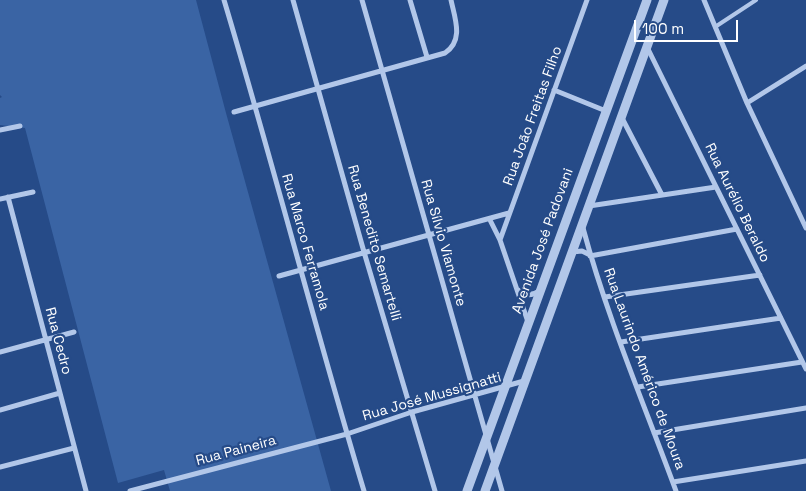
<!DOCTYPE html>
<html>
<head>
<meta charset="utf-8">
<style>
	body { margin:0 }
	#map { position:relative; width:806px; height:491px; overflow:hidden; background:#264b88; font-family:"Space Grotesk",sans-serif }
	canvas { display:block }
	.scale { position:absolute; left:634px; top:20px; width:104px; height:22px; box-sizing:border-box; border:2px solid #fff; border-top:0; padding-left:6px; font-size:15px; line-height:18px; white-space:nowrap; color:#fff; -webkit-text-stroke:4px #264b88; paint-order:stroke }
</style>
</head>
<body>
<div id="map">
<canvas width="806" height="491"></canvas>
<div class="scale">100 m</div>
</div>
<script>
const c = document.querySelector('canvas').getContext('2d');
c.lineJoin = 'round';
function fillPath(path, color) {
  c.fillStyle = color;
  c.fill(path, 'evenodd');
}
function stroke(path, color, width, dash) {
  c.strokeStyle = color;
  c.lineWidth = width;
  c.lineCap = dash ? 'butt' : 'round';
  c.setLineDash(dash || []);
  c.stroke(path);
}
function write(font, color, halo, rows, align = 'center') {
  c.font = font + ' "Space Grotesk",sans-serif';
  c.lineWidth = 4.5;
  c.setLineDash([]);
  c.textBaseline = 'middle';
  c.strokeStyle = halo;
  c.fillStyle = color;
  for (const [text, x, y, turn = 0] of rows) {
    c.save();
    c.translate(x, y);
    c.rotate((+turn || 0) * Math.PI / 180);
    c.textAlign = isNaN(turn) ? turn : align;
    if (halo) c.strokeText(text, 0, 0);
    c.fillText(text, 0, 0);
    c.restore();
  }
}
const green = new Path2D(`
	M 0,0 L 196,0 L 226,113 L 331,491 L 170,491 L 164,470 L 118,483 L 25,128 L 0,125 L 0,98 L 2,97 L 0,95 Z`);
const service = new Path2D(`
	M 715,27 L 756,0`);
const minor = new Path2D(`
	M 224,0 C 273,163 315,328 364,491
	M 293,0 L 364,252 L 435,491
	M 362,0 L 502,491
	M 410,0 L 427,57
	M 704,0 L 747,103 L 806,228
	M 647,47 L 806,369
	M 554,90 L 606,111
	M 747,103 L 806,66
	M 234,112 L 445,53 C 464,40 455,19 451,0
	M 622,118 L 662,195
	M 0,130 L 20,126
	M 8,197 L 86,491
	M 0,199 L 33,192
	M 589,206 L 716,187
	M 490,220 L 500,240 L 528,322
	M 583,228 C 607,317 644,404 676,491
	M 500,240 L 587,0
	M 572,252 L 582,251 L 590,255
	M 590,256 L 737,229
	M 279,276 L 509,213
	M 518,290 C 525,296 532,296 539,291
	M 605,297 L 760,275
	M 621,342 L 781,318
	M 0,352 L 74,332
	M 638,387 L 802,362
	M 0,410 L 60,393
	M 654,433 L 806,408
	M 0,467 L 74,448
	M 673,482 L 806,461
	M 130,491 L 347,434 L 412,412 L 524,381`);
const tertiary = new Path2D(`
	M 467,491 L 647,0
	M 485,491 L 664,0`);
const streetNames = [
	["Rua João Freitas Filho",533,116,-70],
	["Rua Aurélio Beraldo",737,203,64],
	["Avenida José Padovani",543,241,-70],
	["Rua Marco Ferramola",305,242,74],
	["Rua Benedito Semartelli",374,243,74],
	["Rua Sílvio Viamonte",443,243,74],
	["Rua Cedro",58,341,75],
	["Rua Laurindo Américo de Moura",644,369,70],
	["Rua José Mussignatti",432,397,-16],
	["Rua Paineira",236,451,-15]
];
fillPath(green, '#3a64a4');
stroke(service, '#b2c7e9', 4);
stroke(minor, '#b2c7e9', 5);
stroke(tertiary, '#b2c7e9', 9);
write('14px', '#fff', '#264b88', streetNames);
</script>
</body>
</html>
